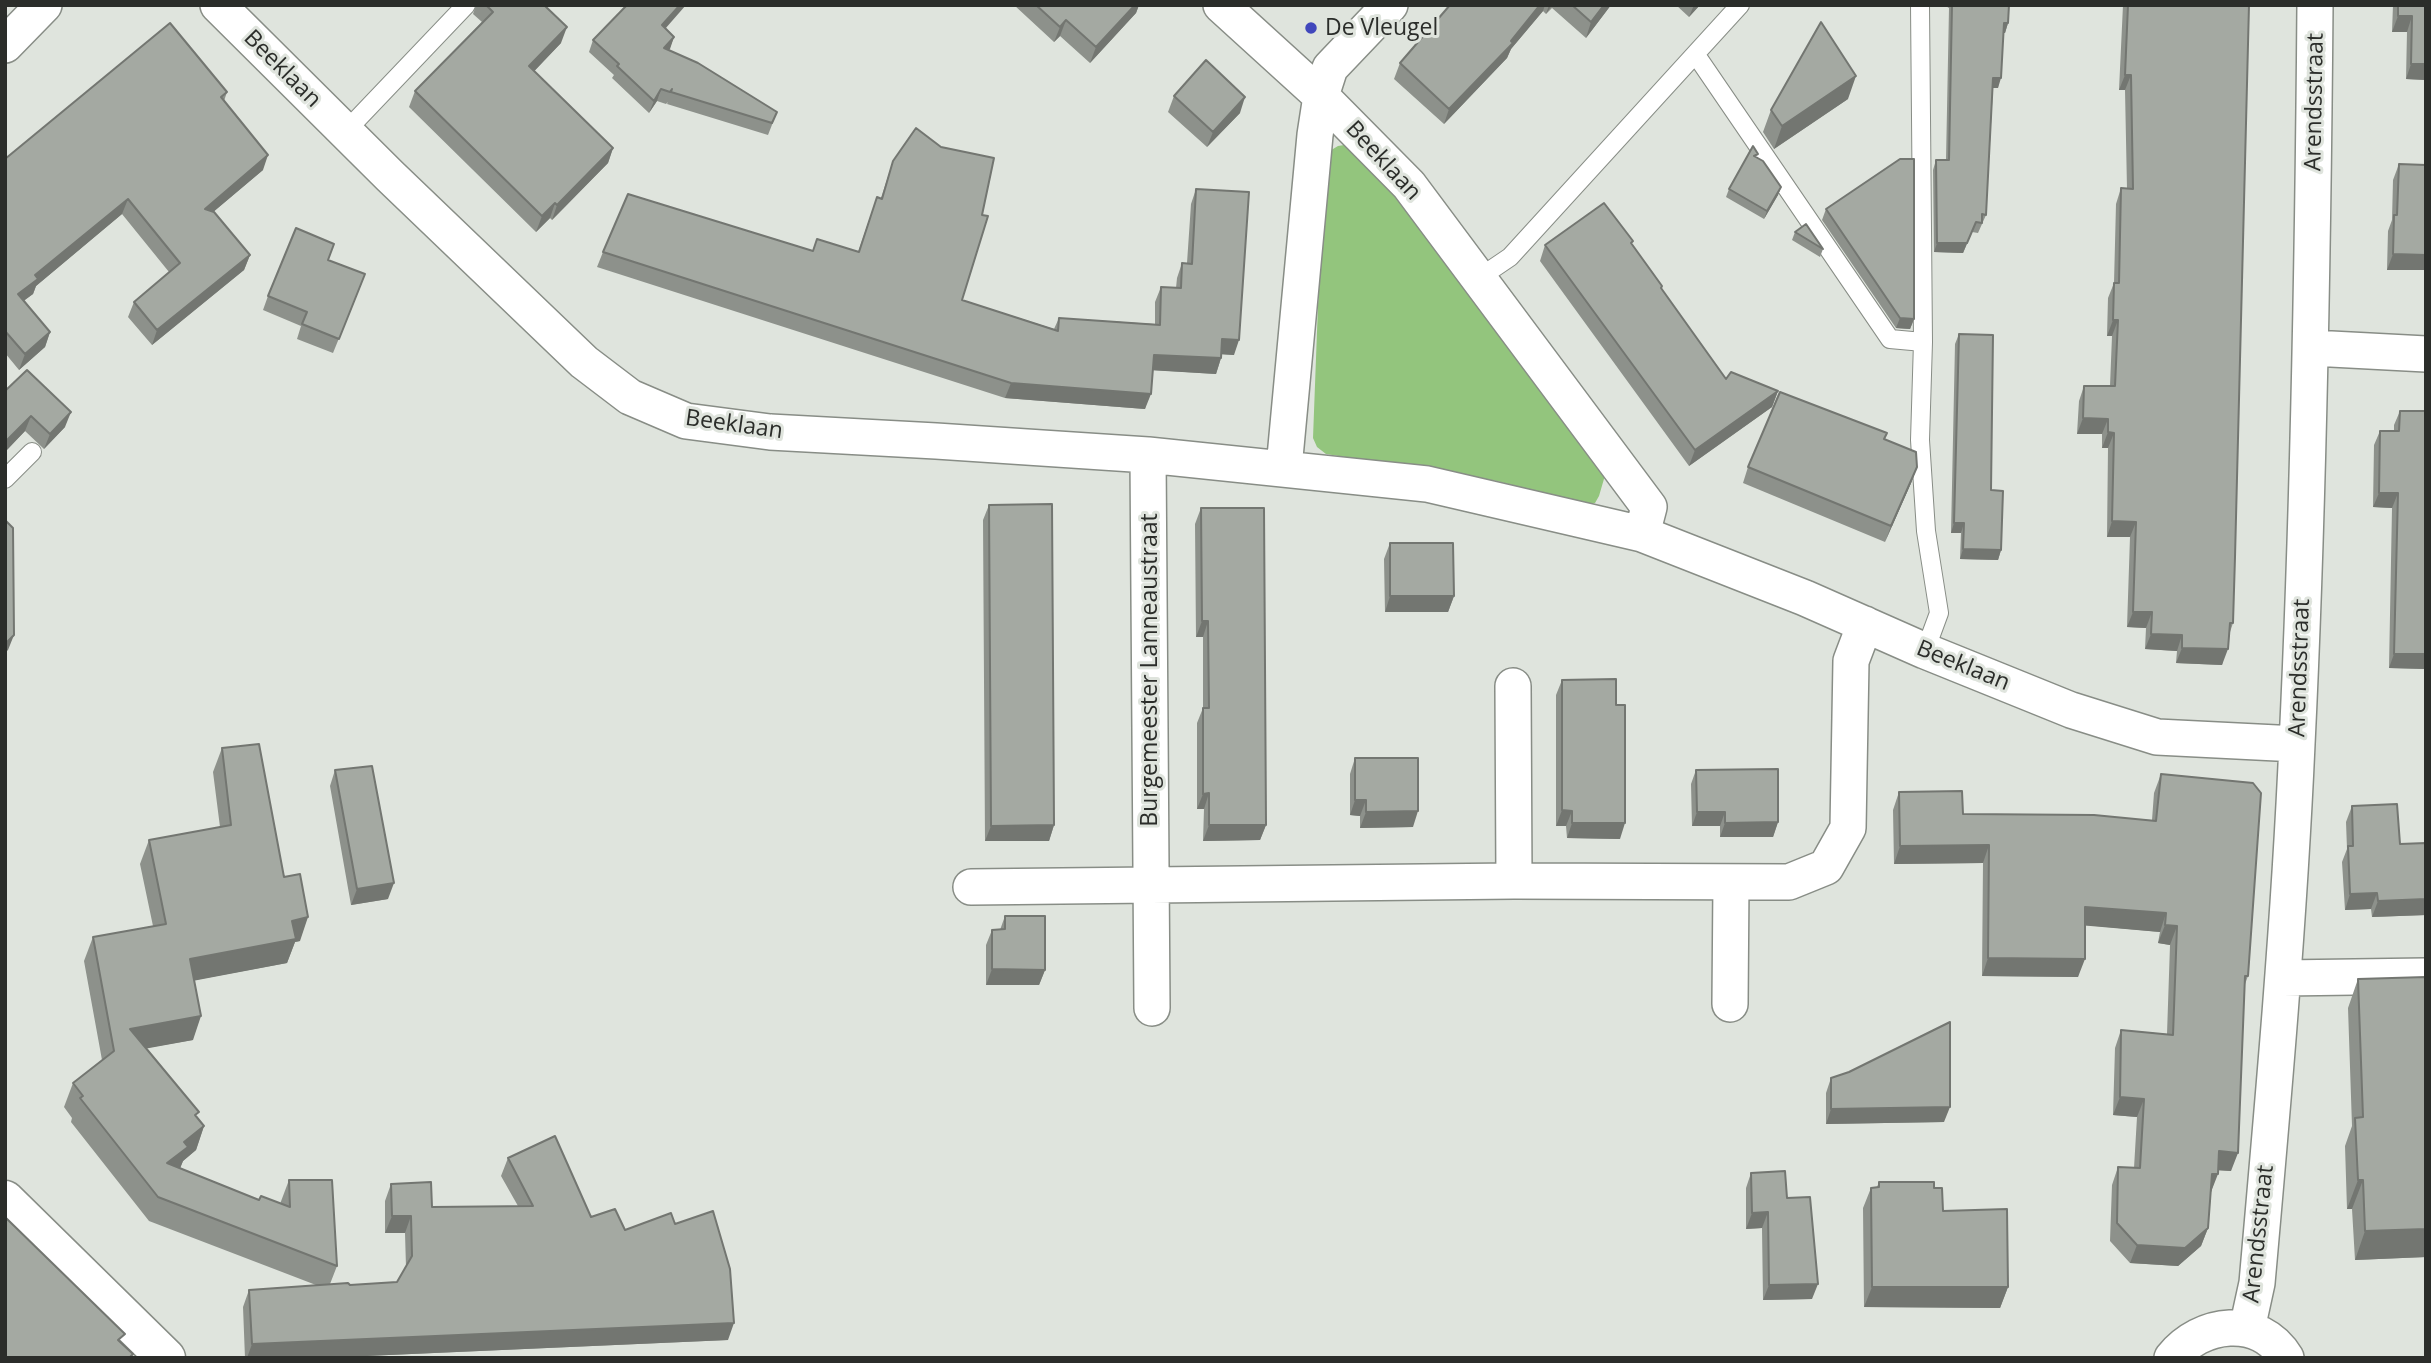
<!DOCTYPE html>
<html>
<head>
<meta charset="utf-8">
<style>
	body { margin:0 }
	#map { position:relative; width:2431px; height:1363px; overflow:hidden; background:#dfe4dd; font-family:"Open Sans",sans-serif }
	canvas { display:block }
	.frame { position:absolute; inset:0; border:7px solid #2b2d2a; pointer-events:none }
</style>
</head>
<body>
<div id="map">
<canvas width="2431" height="1363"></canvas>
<div class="frame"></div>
</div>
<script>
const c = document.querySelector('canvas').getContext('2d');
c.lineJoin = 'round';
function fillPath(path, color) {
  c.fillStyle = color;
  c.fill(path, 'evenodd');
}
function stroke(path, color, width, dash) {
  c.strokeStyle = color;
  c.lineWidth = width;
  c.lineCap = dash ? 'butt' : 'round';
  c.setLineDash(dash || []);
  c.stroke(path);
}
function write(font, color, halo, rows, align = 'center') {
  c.font = font + ' "Open Sans",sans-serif';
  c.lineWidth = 6;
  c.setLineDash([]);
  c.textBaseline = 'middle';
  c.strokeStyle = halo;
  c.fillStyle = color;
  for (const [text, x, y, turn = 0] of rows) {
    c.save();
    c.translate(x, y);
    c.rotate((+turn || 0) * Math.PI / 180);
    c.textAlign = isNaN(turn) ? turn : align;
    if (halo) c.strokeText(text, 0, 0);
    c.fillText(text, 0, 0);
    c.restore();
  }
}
const green = new Path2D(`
	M 1350,144 L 1402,193 L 1606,472 L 1599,496 L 1595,503 L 1585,505 L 1497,481 L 1326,454 L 1317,447 L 1313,438 L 1318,305 L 1328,152 L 1338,146 Z`);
const lane = new Path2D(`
	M 1920,5 L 1923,342 L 1920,440 L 1926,531 L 1939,613 L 1925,651
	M 1696,55 L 1890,339 L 1923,342
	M 345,132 L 466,5
	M 1479,278 L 1510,257 L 1740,5
	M 5,479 L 32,452`);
const street = new Path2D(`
	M 218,5 L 390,176 L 584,362 L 630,397 L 686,421 L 770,432 L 936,441 L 1148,455 L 1427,484 L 1642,534 L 1805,598 L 1925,651 L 2071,710 L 2157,737 L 2297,744
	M 1221,5 L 1321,96 L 1330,68 L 1390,5
	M 5,45 L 44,5
	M 2312,348 L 2426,354
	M 1148,455 L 1152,1008
	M 1284,468 L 1315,135 L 1321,96 L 1409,185 L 1649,507 L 1642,534
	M 1513,686 L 1514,881
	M 971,887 L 1514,881 L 1789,882 L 1826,867 L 1848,828 L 1851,661 L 1865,624
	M 2283,978 L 2426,976
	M 1730,1004 L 1731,882
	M 2247,1329 L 2257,1283 C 2273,1103 2289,924 2297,744 C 2309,498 2313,252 2315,5
	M 2172,1358 C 2200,1322 2260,1314 2286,1358`);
const secondary = new Path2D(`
	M 5,1200 L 166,1358`);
const wall = new Path2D(`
	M 476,5 L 544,5 L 561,43 L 534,71 L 613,148 L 608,163 L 552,220 L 550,218 L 536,232 L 409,107 L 415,91 L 482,22 L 473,14 Z
	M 1014,5 L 1139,5 L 1136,13 L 1090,63 L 1060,36 L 1054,42 Z
	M 1450,5 L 1611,5 L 1586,38 L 1552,8 L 1546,14 L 1543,11 L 1511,49 L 1507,58 L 1444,124 L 1394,79 L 1400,63 Z
	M 1676,5 L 1700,5 L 1689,17 Z
	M 1944,5 L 2009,5 L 2008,23 L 2005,33 L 2003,33 L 1998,88 L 1993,88 L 1986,215 L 1978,233 L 1972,232 L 1963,253 L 1934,252 L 1933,170 L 1936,160 L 1946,160 L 1949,8 Z
	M 2123,5 L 2249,5 L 2233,623 L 2229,635 L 2222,665 L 2176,663 L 2177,651 L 2145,649 L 2146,628 L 2127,627 L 2130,537 L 2107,537 L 2108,448 L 2102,448 L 2102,434 L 2077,434 L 2079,401 L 2084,386 L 2110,386 L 2112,336 L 2107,336 L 2108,298 L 2114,283 L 2116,204 L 2121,188 L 2127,189 L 2125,90 L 2119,90 Z
	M 2393,5 L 2426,5 L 2426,80 L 2406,79 L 2407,32 L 2392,32 Z
	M 666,29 L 674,37 L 669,50 L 777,112 L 768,135 L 667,104 L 668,102 L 666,104 L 657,101 L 649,113 L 612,78 L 614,75 L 589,52 L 593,40 Z
	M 227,92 L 224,101 L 263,170 L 213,212 L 250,255 L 244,270 L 152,345 L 128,317 L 134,302 L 169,272 L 122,214 L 36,286 L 33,294 L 24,300 L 50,332 L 45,347 L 19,370 L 5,353 L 5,159 Z
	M 1174,96 L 1240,113 L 1207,147 L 1168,112 Z
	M 1848,99 L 1774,149 L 1763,132 L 1771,110 Z
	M 1757,157 L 1781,187 L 1778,195 L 1764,219 L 1726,197 L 1729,189 Z
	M 893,161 L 962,300 L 1054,329 L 1059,318 L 1155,324 L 1155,302 L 1161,287 L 1176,288 L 1177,278 L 1182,263 L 1187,263 L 1191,204 L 1196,189 L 1234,355 L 1221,354 L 1221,358 L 1216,374 L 1153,370 L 1145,409 L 1005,398 L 597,267 L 603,252 L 858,252 L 877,197 L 881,198 Z
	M 2399,164 L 2426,165 L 2426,270 L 2387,270 L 2388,231 L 2392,220 L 2393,180 Z
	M 1826,209 L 1914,319 L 1910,329 L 1896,328 L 1822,220 Z
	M 1795,232 L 1823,249 L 1820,257 L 1792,240 Z
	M 1632,244 L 1662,286 L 1661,289 L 1726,379 L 1778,391 L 1772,407 L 1689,466 L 1540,261 L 1545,245 Z
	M 328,260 L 359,289 L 333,353 L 297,339 L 301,326 L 263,310 L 268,296 Z
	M 1959,334 L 2001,550 L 1998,560 L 1960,559 L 1961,533 L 1951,533 L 1955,344 Z
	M 5,391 L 65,427 L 44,449 L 25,431 L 5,452 Z
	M 2400,411 L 2426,411 L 2426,669 L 2389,668 L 2392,508 L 2373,507 L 2374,445 L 2380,431 L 2394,431 L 2394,425 Z
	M 1884,439 L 1917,467 L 1911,483 L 1885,542 L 1743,483 L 1748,467 Z
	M 989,505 L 1054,825 L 1049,841 L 985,841 L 983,520 Z
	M 1201,508 L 1266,825 L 1260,840 L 1203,841 L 1204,809 L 1197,809 L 1197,723 L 1203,708 L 1203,637 L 1196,637 L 1195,524 Z
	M 1390,543 L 1454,596 L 1448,612 L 1385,612 L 1384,559 Z
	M 1562,680 L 1616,705 L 1620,839 L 1567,838 L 1566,826 L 1556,826 L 1556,695 Z
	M 222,748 L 284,877 L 300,941 L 295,942 L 287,963 L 195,980 L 193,1040 L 146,1048 L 204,1126 L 196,1150 L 183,1161 L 180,1168 L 259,1200 L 280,1204 L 289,1180 L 337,1266 L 330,1284 L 350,1285 L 397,1282 L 406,1267 L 405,1233 L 385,1233 L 385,1201 L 391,1184 L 432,1207 L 518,1206 L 501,1176 L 508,1158 L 591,1217 L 625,1230 L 675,1224 L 728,1340 L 321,1358 L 245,1358 L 243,1307 L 249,1290 L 316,1285 L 149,1221 L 71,1122 L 72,1118 L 64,1107 L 73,1083 L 102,1060 L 84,961 L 93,937 L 153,926 L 140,864 L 149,840 L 220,827 L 213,772 Z
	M 1355,758 L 1413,827 L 1360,828 L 1360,816 L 1350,815 L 1350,774 Z
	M 335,770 L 388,899 L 351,905 L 330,786 Z
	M 1696,770 L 1778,822 L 1773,837 L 1720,837 L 1720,826 L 1692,826 L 1691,784 Z
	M 2161,774 L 2248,976 L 2245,984 L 2231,1171 L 2218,1170 L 2211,1192 L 2208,1228 L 2201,1246 L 2178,1266 L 2130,1263 L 2110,1241 L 2112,1185 L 2118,1167 L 2134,1168 L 2137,1117 L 2113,1115 L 2115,1048 L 2121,1030 L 2167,1034 L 2170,945 L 2158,943 L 2160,932 L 2085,925 L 2078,977 L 1982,976 L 1983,863 L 1894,864 L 1893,810 L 1899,792 L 1963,814 L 2152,820 L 2154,793 Z
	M 2352,806 L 2400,844 L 2426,843 L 2426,915 L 2372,917 L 2371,909 L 2345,910 L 2342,862 L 2347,849 L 2346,822 Z
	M 1005,916 L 1045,970 L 1039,985 L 986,985 L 986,945 L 992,930 L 1000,930 Z
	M 2358,979 L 2426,1257 L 2355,1260 L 2352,1209 L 2347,1209 L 2345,1146 L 2352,1126 L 2348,1008 Z
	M 1831,1078 L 1944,1122 L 1826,1124 L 1826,1093 Z
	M 1751,1173 L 1787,1198 L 1812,1299 L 1763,1300 L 1762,1228 L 1746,1229 L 1746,1188 Z
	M 1879,1182 L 1934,1188 L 1943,1211 L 2008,1287 L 2000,1308 L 1864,1307 L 1863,1208 L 1871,1188 L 1877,1187 Z`);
const shadedWall = new Path2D(`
	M 680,5 L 686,5 L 658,37 L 662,25 Z
	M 1135,5 L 1139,5 L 1136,13 L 1090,63 L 1096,47 Z
	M 1540,5 L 1545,5 L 1543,11 L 1511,49 L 1507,58 L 1444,124 L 1449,109 L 1511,41 Z
	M 1549,5 L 1552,5 L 1546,14 Z
	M 1604,5 L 1611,5 L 1586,38 L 1591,22 Z
	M 1694,5 L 1700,5 L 1689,17 Z
	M 2398,16 L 2412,16 L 2407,32 L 2392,32 Z
	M 1066,20 L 1060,36 L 1054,42 L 1060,27 Z
	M 2004,23 L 2008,23 L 2005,33 L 2000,33 Z
	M 567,27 L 561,43 L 524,82 L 529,66 Z
	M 674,37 L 670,49 L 660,60 L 664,48 Z
	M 2411,64 L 2426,64 L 2426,80 L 2406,79 Z
	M 2125,75 L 2131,75 L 2125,90 L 2119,90 Z
	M 1856,76 L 1848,99 L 1774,149 L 1782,126 Z
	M 1993,78 L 2001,78 L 1998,88 L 1989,88 Z
	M 661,89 L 657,101 L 649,113 L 654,101 Z
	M 1245,97 L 1240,113 L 1207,147 L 1213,132 Z
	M 613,148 L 608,163 L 552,220 L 557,205 Z
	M 268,155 L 263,170 L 199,224 L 205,209 Z
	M 1781,187 L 1778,195 L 1764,219 L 1767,211 Z
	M 128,199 L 122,214 L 36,286 L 33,294 L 13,309 L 18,294 L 35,275 Z
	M 555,203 L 550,218 L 536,232 L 542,216 Z
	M 1976,222 L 1963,253 L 1934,252 L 1937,243 Z
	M 2393,254 L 2426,255 L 2426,270 L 2387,270 Z
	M 250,255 L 244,270 L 152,345 L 157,330 Z
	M 1900,318 L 1914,319 L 1910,329 L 1896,328 Z
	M 2113,320 L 2118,320 L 2112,336 L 2107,336 Z
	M 50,332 L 45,347 L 19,370 L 25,354 Z
	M 1222,339 L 1239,340 L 1234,355 L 1217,354 Z
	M 1154,355 L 1221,358 L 1216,374 L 1148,370 Z
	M 1011,383 L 1151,394 L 1145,409 L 1005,398 Z
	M 1778,391 L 1772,407 L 1689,466 L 1695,450 Z
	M 71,412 L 65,427 L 44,449 L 50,434 Z
	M 31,416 L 25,431 L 5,452 L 5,442 Z
	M 2083,418 L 2108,419 L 2102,434 L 2077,434 Z
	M 2108,432 L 2114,433 L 2108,448 L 2102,448 Z
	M 1917,467 L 1911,483 L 1885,542 L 1891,526 Z
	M 2379,493 L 2398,493 L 2392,508 L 2373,507 Z
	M 2112,521 L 2136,522 L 2130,537 L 2107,537 Z
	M 1954,523 L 1964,523 L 1961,533 L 1951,533 Z
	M 1963,549 L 2001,550 L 1998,560 L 1960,559 Z
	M 1390,596 L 1454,596 L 1448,612 L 1385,612 Z
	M 2133,612 L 2152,612 L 2146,628 L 2127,627 Z
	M 1202,621 L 1208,621 L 1203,637 L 1196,637 Z
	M 2151,634 L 2182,635 L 2177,651 L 2145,649 Z
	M 14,635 L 8,650 L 5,653 L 5,644 Z
	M 2182,648 L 2228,649 L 2222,665 L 2176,663 Z
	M 2394,654 L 2426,654 L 2426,669 L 2389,668 Z
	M 1209,793 L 1204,809 L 1197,809 L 1203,794 Z
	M 1355,800 L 1366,800 L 1360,816 L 1350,815 Z
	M 1562,810 L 1572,811 L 1566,826 L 1556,826 Z
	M 1418,811 L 1413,827 L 1360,828 L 1366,812 Z
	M 1697,812 L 1725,812 L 1720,826 L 1692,826 Z
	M 1778,822 L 1773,837 L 1720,837 L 1725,823 Z
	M 1572,823 L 1625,823 L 1620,839 L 1567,838 Z
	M 1054,825 L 1049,841 L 985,841 L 991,826 Z
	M 1209,825 L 1266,825 L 1260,840 L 1203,841 Z
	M 1989,845 L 1983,863 L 1894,864 L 1900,846 Z
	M 394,883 L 388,899 L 351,905 L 357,889 Z
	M 2377,893 L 2371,909 L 2345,910 L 2350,894 Z
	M 2426,899 L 2426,915 L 2372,917 L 2378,901 Z
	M 2085,907 L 2166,913 L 2160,932 L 2079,925 Z
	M 308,917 L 300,941 L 295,942 L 287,963 L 182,983 L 190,959 L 292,921 Z
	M 2165,925 L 2177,926 L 2170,945 L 2158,943 Z
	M 1988,958 L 2085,959 L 2078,977 L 1982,976 Z
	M 992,969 L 1045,970 L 1039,985 L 986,985 Z
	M 201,1016 L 193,1040 L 122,1053 L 130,1029 Z
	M 2120,1097 L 2144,1099 L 2137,1117 L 2113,1115 Z
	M 1950,1107 L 1944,1122 L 1826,1124 L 1831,1109 Z
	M 204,1126 L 196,1150 L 183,1161 L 179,1171 L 167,1163 L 184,1142 Z
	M 2219,1151 L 2238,1153 L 2231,1171 L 2213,1170 Z
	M 2212,1174 L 2218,1174 L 2211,1192 L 2205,1192 Z
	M 2358,1180 L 2363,1180 L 2352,1209 L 2347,1209 Z
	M 1768,1212 L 1762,1228 L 1746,1229 L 1752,1213 Z
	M 392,1216 L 411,1216 L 405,1233 L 385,1233 Z
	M 2208,1228 L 2201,1246 L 2178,1266 L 2130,1263 L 2137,1245 Z
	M 2426,1229 L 2426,1257 L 2355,1260 L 2365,1231 Z
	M 1818,1284 L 1812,1299 L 1763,1300 L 1769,1285 Z
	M 1872,1287 L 2008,1287 L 2000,1308 L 1864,1307 Z
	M 734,1323 L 728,1340 L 321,1358 L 247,1358 L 252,1344 Z`);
const building = new Path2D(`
	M 486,5 L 544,5 L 567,27 L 529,66 L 613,148 L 557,205 L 555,203 L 542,216 L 415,91 L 493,12 Z
	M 627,5 L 680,5 L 662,25 L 674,37 L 664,48 L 698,63 L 777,112 L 772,123 L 671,92 L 672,89 L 670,92 L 661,89 L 654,101 L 617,66 L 619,64 L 593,40 Z
	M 1036,5 L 1135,5 L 1096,47 L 1066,20 L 1060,27 Z
	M 1450,5 L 1540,5 L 1511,41 L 1513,43 L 1449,109 L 1400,63 Z
	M 1572,5 L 1604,5 L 1591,22 Z
	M 1952,5 L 2009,5 L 2008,23 L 2004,23 L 2001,78 L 1993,78 L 1986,215 L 1982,214 L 1982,223 L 1976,222 L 1967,243 L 1937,243 L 1936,160 L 1949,160 Z
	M 2128,5 L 2249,5 L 2235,557 L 2233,623 L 2230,623 L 2228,649 L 2182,648 L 2182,635 L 2151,634 L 2152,612 L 2133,612 L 2136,522 L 2112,521 L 2114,433 L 2108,432 L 2108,419 L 2083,418 L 2084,386 L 2115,386 L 2118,320 L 2113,320 L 2114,283 L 2119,283 L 2121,188 L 2133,189 L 2131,75 L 2125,75 Z
	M 2398,5 L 2426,5 L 2426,64 L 2411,64 L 2412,16 L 2398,16 Z
	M 1821,22 L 1856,76 L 1782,126 L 1771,110 Z
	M 170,23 L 227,92 L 221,97 L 268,155 L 205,209 L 214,212 L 250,255 L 157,330 L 134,302 L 180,263 L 128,199 L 35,275 L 38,279 L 18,294 L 50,332 L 25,354 L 5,331 L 5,159 Z
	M 1206,60 L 1245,97 L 1213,132 L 1174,96 Z
	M 916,128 L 941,147 L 994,158 L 982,215 L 988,216 L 962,300 L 1058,331 L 1059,318 L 1160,325 L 1161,287 L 1181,288 L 1182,263 L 1192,264 L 1196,189 L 1249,192 L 1239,340 L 1222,339 L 1221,358 L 1154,355 L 1151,394 L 1011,383 L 603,252 L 628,194 L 813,251 L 817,239 L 859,252 L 877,197 L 882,199 L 893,161 Z
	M 1753,146 L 1758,154 L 1754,156 L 1763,161 L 1781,187 L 1767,211 L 1729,189 Z
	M 1900,159 L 1914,159 L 1914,319 L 1900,318 L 1826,209 Z
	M 2399,164 L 2426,165 L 2426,255 L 2393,254 L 2394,215 L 2397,215 Z
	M 1604,203 L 1633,241 L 1631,243 L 1662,286 L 1661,288 L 1726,379 L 1731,372 L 1778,391 L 1695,450 L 1545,245 Z
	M 1806,224 L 1823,249 L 1795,232 Z
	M 296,228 L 334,244 L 328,260 L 365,274 L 339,339 L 302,324 L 307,312 L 268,296 Z
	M 1959,334 L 1993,335 L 1991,490 L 2003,491 L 2001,550 L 1963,549 L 1964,523 L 1954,523 Z
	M 27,370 L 71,412 L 50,434 L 31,416 L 5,442 L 5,391 Z
	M 1780,392 L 1887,433 L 1884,439 L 1916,452 L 1917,467 L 1891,526 L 1748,467 Z
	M 2400,411 L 2426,411 L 2426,654 L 2394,654 L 2398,493 L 2379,493 L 2380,431 L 2399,431 Z
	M 1052,504 L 1054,825 L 991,826 L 989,505 Z
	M 1201,508 L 1264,508 L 1266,825 L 1209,825 L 1209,793 L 1203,794 L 1203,708 L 1209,708 L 1208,621 L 1202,621 Z
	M 5,520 L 13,528 L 14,635 L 5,644 Z
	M 1390,543 L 1453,543 L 1454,596 L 1390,596 Z
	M 1616,679 L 1616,705 L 1625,705 L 1625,823 L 1572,823 L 1572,811 L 1562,810 L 1562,680 Z
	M 259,744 L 284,877 L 300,874 L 308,917 L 292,921 L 296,939 L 190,959 L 201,1016 L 130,1029 L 199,1112 L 195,1115 L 204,1126 L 184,1142 L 188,1147 L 167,1163 L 259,1200 L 261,1196 L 290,1207 L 289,1180 L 332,1180 L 337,1266 L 158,1197 L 80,1098 L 83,1096 L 73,1083 L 114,1051 L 93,937 L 166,924 L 149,840 L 231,825 L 222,748 Z
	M 1355,758 L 1418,758 L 1418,811 L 1366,812 L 1366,800 L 1355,800 Z
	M 372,766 L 394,883 L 357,889 L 335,770 Z
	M 1778,769 L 1778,822 L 1725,823 L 1725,812 L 1697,812 L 1696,770 Z
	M 2161,774 L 2253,783 L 2261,793 L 2248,976 L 2245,976 L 2238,1153 L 2219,1151 L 2218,1174 L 2212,1174 L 2208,1228 L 2185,1248 L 2137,1245 L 2117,1223 L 2118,1167 L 2140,1168 L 2144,1099 L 2120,1097 L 2121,1030 L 2173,1035 L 2177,926 L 2165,925 L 2166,913 L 2085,907 L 2085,959 L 1988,958 L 1989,845 L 1900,846 L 1899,792 L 1962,791 L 1963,814 L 2094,815 L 2156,821 Z
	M 2397,804 L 2400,844 L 2426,843 L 2426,899 L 2378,901 L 2377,893 L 2350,894 L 2348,846 L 2353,846 L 2352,806 Z
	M 1005,916 L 1045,916 L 1045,970 L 992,969 L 992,930 L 1005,929 Z
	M 2426,977 L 2426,1229 L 2365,1231 L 2363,1180 L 2358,1180 L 2355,1118 L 2363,1117 L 2358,979 Z
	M 1950,1022 L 1950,1107 L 1831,1109 L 1831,1078 L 1849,1072 Z
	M 555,1136 L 591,1217 L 615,1209 L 625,1230 L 671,1213 L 675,1224 L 713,1211 L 730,1269 L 734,1323 L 252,1344 L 249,1290 L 348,1283 L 350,1285 L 397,1282 L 412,1256 L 411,1216 L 392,1216 L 391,1184 L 431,1182 L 432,1207 L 533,1206 L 508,1158 Z
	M 1785,1171 L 1787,1198 L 1810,1197 L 1818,1284 L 1769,1285 L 1768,1212 L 1752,1213 L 1751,1173 Z
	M 1879,1182 L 1934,1182 L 1934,1188 L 1942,1188 L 1943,1211 L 2007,1209 L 2008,1287 L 1872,1287 L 1871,1188 L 1879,1187 Z
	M 5,1217 L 125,1334 L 118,1340 L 133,1354 L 129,1358 L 5,1358 Z`);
const markers = [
	[1311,28,7,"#4147bc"]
];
const poiNames = [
	["De Vleugel",1325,28]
];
const streetNames = [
	["Beeklaan",282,69,45],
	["Arendsstraat",2315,102,-89],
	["Beeklaan",1383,161,47],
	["Beeklaan",734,425,8],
	["Beeklaan",1963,666,22],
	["Arendsstraat",2300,668,-88],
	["Burgemeester Lanneaustraat",1150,670,-90],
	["Arendsstraat",2259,1234,-84]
];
fillPath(green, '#93c57d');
stroke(lane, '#888d86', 20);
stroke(street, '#888d86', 38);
stroke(secondary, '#888d86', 41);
stroke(lane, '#fff', 18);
stroke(street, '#fff', 35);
stroke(secondary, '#fff', 38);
fillPath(wall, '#8d918b');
fillPath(shadedWall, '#737671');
fillPath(building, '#a4a9a2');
stroke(building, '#737671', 2);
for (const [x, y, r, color] of markers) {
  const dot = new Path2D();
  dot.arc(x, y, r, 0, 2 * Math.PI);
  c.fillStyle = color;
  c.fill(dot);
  stroke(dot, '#dfe4dd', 2.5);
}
write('23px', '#2b2d2a', '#dfe4dd', poiNames, 'left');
write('23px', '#2b2d2a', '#dfe4dd', streetNames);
</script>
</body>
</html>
